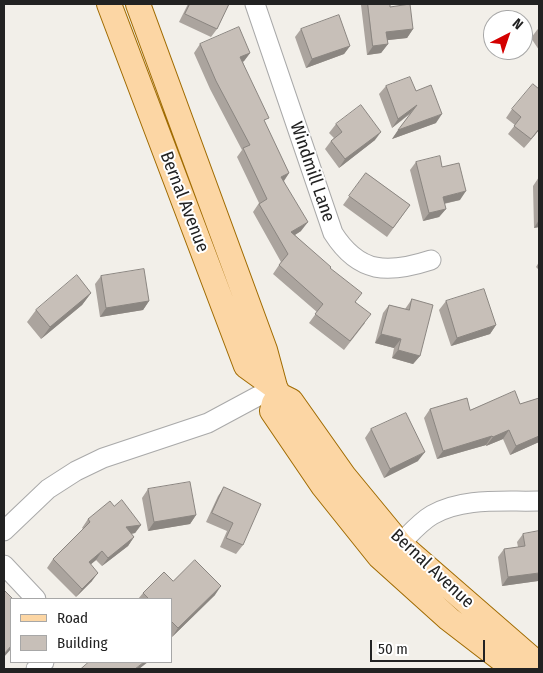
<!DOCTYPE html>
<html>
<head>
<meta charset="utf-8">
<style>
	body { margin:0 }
	#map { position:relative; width:543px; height:673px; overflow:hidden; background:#f2efe9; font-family:"Fira Sans Condensed",sans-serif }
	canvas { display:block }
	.frame { position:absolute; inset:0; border:5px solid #222; pointer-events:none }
	.legend { position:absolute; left:10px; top:598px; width:162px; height:65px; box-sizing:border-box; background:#fff; border:1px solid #a7a7a7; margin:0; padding:6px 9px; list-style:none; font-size:15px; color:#222 }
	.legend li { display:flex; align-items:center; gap:10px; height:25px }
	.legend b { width:25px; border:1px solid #a7a7a7 }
	.north { position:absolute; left:483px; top:10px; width:50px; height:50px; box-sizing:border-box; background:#fff; border:1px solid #a7a7a7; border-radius:50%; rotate:41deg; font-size:14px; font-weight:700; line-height:20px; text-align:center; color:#222 }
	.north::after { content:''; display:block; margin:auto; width:18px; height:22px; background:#d40000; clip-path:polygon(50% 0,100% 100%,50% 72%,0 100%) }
	.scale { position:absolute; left:370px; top:640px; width:115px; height:22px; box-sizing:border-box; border:2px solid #222; border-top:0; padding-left:6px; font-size:15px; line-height:18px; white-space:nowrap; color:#222; -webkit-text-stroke:4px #fff; paint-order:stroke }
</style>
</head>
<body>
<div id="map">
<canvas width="543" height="673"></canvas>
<div class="frame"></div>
<ul class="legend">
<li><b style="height:6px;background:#fcd6a4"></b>Road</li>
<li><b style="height:14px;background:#c7bfb8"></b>Building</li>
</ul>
<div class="north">N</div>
<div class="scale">50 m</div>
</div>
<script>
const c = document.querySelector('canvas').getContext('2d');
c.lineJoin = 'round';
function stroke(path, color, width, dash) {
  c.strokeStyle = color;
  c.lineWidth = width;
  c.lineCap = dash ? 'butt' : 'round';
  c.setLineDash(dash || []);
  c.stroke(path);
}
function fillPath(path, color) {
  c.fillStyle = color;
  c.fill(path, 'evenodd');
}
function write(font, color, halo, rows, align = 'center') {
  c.font = font + ' "Fira Sans Condensed",sans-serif';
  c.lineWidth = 4;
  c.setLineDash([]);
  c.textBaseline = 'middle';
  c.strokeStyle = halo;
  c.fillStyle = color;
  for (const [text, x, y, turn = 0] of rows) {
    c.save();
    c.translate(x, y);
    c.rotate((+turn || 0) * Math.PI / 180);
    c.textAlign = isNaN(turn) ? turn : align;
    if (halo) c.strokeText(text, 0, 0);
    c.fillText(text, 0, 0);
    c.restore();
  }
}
const minor = new Path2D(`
	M 255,4 L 333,233 C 359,274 388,274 431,260
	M 4,531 L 48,489 L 76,471 L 103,458 L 208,423 L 275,387
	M 400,544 C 410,534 420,522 432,515 C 463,497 504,502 539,501
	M 4,565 L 36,599
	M 36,669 L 44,662`);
const major = new Path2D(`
	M 109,4 L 246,366 L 275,387
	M 138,4 L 265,350 L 275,387 L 279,395 L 291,401 L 344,476 L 400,544 L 539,665
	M 279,395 L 274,403 L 272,411 L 323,486 L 379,556 L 449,619 L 514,669`);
const wall = new Path2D(`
	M 188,4 L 229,4 L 217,29 L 211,37 L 179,22 Z
	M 362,4 L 390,4 L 390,7 L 413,29 L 407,38 L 387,40 L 388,44 L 381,53 L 367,55 L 361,5 Z
	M 539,28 L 539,50 L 531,38 L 537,30 Z
	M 301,29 L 350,46 L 344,54 L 306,68 L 295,37 Z
	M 200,44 L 250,53 L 244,61 L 243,62 L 265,123 L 289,173 L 284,181 L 301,231 L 295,235 L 330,268 L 356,302 L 365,323 L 344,350 L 309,323 L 317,312 L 273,274 L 281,262 L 253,212 L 259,203 L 237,157 L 242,150 L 210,89 L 194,53 Z
	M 386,86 L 416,91 L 436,123 L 392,139 L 410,114 L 392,128 L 379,94 Z
	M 512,109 L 539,130 L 524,148 L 508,134 L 515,125 L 506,118 Z
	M 336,124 L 375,140 L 339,168 L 325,149 L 331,141 L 334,138 L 329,133 Z
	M 416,162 L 442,167 L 460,200 L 444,204 L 446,209 L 439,217 L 423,221 L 410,170 Z
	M 366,173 L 410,205 L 387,237 L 343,205 Z
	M 539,177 L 539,227 L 534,228 L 533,186 Z
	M 539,262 L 539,270 L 536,267 Z
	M 101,276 L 149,301 L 143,310 L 100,317 L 95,284 Z
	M 91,293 L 82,305 L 41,339 L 27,322 L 36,310 Z
	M 412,299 L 420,356 L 413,364 L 392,358 L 394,348 L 375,343 L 383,313 L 389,305 L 405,309 Z
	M 446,301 L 496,325 L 490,334 L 451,346 L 439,310 Z
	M 539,398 L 539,442 L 510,455 L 503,439 L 486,446 L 486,445 L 437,459 L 424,418 L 430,409 L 470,410 L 520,404 Z
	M 371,429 L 418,461 L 384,478 L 365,438 Z
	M 224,487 L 243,545 L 236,554 L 220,547 L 227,531 L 206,522 L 218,496 Z
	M 148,489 L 196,515 L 190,524 L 148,531 L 142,498 Z
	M 114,506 L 141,525 L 135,533 L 131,534 L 134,537 L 128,546 L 102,566 L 96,560 L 91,564 L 92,581 L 76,597 L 47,568 L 53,559 L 83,529 L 82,528 L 88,519 Z
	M 523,534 L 538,581 L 502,586 L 498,557 L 504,549 L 518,547 L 517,542 Z
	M 173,581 L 215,595 L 172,637 L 171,599 L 138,599 L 143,593 Z`);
const shadedWall = new Path2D(`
	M 413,29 L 407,38 L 380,41 L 386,32 Z
	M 388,44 L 381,53 L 367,55 L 373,46 Z
	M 350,46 L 344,54 L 306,68 L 312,59 Z
	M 250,53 L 244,61 L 234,66 L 240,57 Z
	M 417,105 L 410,113 L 392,128 L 398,119 Z
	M 442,114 L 436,123 L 392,139 L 398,130 Z
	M 539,129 L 539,130 L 524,148 L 531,139 Z
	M 381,132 L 375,140 L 339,168 L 345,159 Z
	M 289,173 L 283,182 L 281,177 Z
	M 466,191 L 460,200 L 437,205 L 443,197 Z
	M 446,209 L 439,217 L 423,221 L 429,213 Z
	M 539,220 L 539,227 L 534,228 Z
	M 308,222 L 301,231 L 285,241 L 291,232 Z
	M 91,293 L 82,305 L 41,339 L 50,327 Z
	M 149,301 L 143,310 L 100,317 L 106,308 Z
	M 496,325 L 490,334 L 451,346 L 457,338 Z
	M 381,334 L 401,339 L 394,348 L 375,343 Z
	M 398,350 L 420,356 L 413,364 L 392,358 Z
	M 509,430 L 503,439 L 486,446 L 493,437 Z
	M 492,436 L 486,445 L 437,459 L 443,451 Z
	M 539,436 L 539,442 L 510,455 L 516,446 Z
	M 425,452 L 418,461 L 384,478 L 390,469 Z
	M 196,515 L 190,524 L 148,531 L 154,522 Z
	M 141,525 L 135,533 L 120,536 L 126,527 Z
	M 134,537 L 128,546 L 102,566 L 108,558 Z
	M 102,551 L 96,560 L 83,571 L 89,562 Z
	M 98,573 L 92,581 L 76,597 L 82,589 Z
	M 539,573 L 539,580 L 538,581 L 502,586 L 508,577 Z
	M 221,586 L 215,595 L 172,637 L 178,628 Z
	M 11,646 L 11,649 L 4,657 L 4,654 Z
	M 144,662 L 148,662 L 139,669 L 135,669 Z`);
const building = new Path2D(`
	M 190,4 L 229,4 L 217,29 L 185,14 Z
	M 368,4 L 390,4 L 390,7 L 410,4 L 413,29 L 386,32 L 388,44 L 373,46 Z
	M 339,15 L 350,46 L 312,59 L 301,29 Z
	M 239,27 L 250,53 L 240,57 L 269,118 L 264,120 L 289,173 L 281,177 L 308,222 L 291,232 L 331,267 L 330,268 L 362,293 L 355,302 L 371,314 L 350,341 L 315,314 L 323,304 L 279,265 L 288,254 L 259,204 L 267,199 L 243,148 L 250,145 L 216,81 L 200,44 Z
	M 410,77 L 416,91 L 431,85 L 442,114 L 398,130 L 417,105 L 398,119 L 386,86 Z
	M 533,84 L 539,89 L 539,129 L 531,139 L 514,126 L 521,117 L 512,109 Z
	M 361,105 L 381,132 L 345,159 L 331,141 L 342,132 L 336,124 Z
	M 440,156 L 442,167 L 459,163 L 466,191 L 443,197 L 446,209 L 429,213 L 416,162 Z
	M 366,173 L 410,205 L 393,228 L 349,196 Z
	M 144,269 L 149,301 L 106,308 L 101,276 Z
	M 77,275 L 91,293 L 50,327 L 36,310 Z
	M 484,289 L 496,325 L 457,338 L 446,301 Z
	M 412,299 L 433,305 L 420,356 L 398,350 L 401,339 L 381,334 L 389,305 L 409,310 Z
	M 515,391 L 520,404 L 539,398 L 539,436 L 516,446 L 509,430 L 493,437 L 492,436 L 443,451 L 430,409 L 467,398 L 470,410 Z
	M 406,413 L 425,452 L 390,469 L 371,429 Z
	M 190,482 L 196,515 L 154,522 L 148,489 Z
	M 224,487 L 261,504 L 243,545 L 226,538 L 233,523 L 212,513 Z
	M 122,500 L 141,525 L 126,527 L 134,537 L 108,558 L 102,551 L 89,562 L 98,573 L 82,589 L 53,559 L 90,522 L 88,519 L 110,501 L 114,506 Z
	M 539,531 L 539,573 L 508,577 L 504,549 L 525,546 L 523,534 Z
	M 195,560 L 221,586 L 178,628 L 171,621 L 171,599 L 149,599 L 143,593 L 164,572 L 173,581 Z
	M 4,590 L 13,599 L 11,599 L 11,646 L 4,654 Z
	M 89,662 L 144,662 L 135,669 L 81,669 Z`);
const streetNames = [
	["Windmill Lane",312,172,71],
	["Bernal Avenue",184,202,69],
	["Bernal Avenue",432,569,43]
];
stroke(minor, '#a9a9a9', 21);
stroke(major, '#a06b00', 26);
stroke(minor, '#fff', 19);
stroke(major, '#fcd6a4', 24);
fillPath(wall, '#aba49e');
fillPath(shadedWall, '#8b8681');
fillPath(building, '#c7bfb8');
stroke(building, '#8b8681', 1);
write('18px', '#222', '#fff', streetNames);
</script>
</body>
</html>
